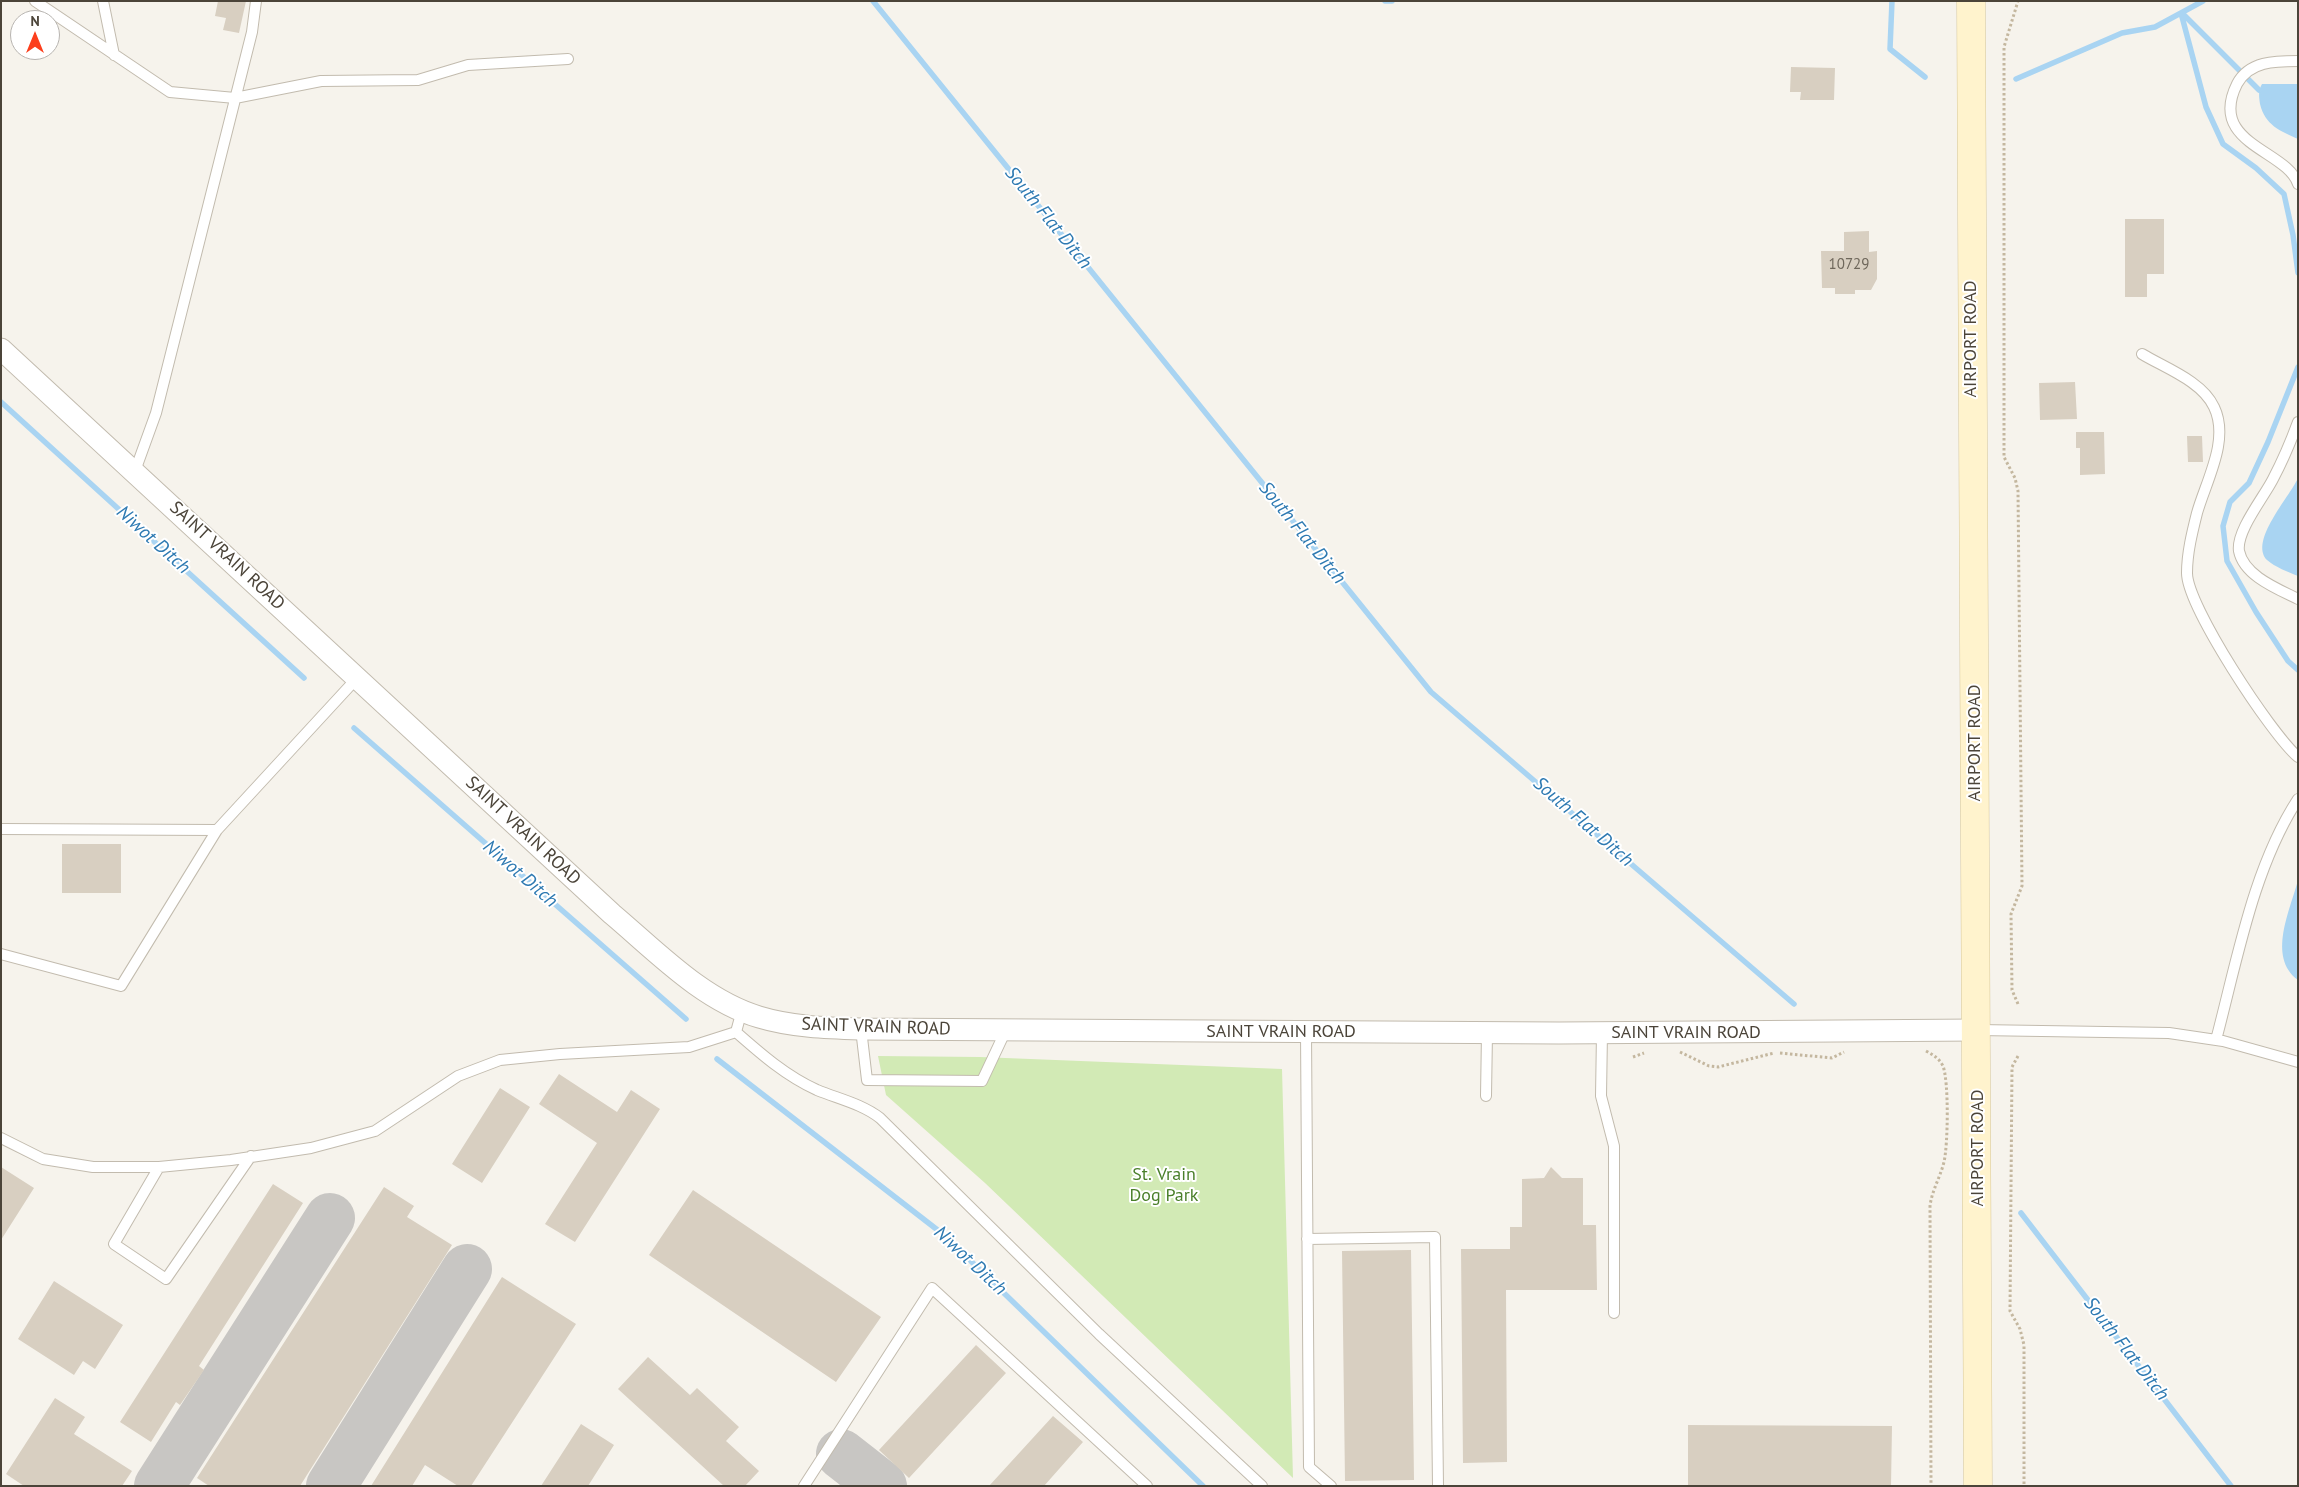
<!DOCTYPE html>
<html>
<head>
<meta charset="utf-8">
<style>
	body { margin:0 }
	#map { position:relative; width:2299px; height:1487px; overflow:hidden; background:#f6f3ec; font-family:"PT Sans",sans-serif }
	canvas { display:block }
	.frame { position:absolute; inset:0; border:2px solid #4b4439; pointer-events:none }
	.north { position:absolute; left:10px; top:10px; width:50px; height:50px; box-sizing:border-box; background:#fff; border:1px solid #b7b4b0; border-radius:50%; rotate:0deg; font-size:14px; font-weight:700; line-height:20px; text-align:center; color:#4b4439 }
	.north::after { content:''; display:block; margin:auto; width:18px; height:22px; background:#fc3f1d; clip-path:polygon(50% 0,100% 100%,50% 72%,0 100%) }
</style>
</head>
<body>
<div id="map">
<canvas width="2299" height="1487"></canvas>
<div class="frame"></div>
<div class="north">N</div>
</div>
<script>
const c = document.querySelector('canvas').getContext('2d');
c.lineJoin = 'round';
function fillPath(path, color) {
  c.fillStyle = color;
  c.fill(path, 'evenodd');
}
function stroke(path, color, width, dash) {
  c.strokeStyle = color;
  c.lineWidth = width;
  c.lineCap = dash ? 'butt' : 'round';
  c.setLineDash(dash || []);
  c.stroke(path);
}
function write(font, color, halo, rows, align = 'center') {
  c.font = font + ' "PT Sans",sans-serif';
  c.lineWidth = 4;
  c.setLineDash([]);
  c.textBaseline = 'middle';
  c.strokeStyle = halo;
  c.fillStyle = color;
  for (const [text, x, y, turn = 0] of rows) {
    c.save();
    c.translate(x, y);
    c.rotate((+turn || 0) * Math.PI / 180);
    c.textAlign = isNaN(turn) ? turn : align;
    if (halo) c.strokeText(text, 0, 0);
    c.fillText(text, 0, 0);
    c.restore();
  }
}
const green = new Path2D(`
	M 878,1056 L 980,1057 L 1282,1069 L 1293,1478 L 985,1183 L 886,1095 Z`);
const water = new Path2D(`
	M 2262,84 L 2298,84 L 2298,139 C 2280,131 2265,125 2260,104 C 2259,96 2258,91 2262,84 Z
	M 2298,478 L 2298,576 C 2288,572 2275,567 2267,560 C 2249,541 2289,498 2298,478 Z
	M 2298,880 L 2298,980 C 2267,957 2290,911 2298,880 Z`);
const stream = new Path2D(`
	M 873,1 L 1431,692 L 1794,1004
	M 1385,1 L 1392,1
	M 1892,1 L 1890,49 L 1925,77
	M 2181,13 L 2206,107 L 2223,144 L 2256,168 L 2284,194 L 2293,235 L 2298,273
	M 2183,14 L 2259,90
	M 2016,79 L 2122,33 L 2155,27 L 2203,1
	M 2298,367 L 2268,442 L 2249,483 L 2230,502 L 2223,526 L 2227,561 L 2256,612 L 2288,661 L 2298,670
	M 1,402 L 304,678
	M 354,728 L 686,1019
	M 717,1059 L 944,1235 L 1203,1486
	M 2021,1213 L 2231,1486`);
const taxiway = new Path2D(`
	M 841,1454 L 882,1486
	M 159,1486 L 330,1218
	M 331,1486 L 467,1269`);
const building = new Path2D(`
	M 218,1 L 246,1 L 239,33 L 223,30 L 226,18 L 215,16 Z
	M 1791,67 L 1835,68 L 1834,100 L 1800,100 L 1801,92 L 1790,92 Z
	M 2125,219 L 2164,219 L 2164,274 L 2147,274 L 2147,297 L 2125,297 Z
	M 1869,231 L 1869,252 L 1877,251 L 1877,279 L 1871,290 L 1855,290 L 1855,294 L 1835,294 L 1835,288 L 1822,288 L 1821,251 L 1844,251 L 1844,232 Z
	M 2075,382 L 2077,419 L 2040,420 L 2039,383 Z
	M 2076,432 L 2104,432 L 2105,474 L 2080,475 L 2080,448 L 2076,448 Z
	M 2187,436 L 2202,436 L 2203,462 L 2188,462 Z
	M 62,844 L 121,844 L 121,893 L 62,893 Z
	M 559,1074 L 617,1112 L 631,1090 L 660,1109 L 575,1242 L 545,1224 L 597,1143 L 539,1104 Z
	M 500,1088 L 530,1107 L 482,1183 L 452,1164 Z
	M 1,1167 L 34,1188 L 1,1240 Z
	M 1551,1167 L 1562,1178 L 1583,1178 L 1583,1225 L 1596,1225 L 1597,1290 L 1506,1290 L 1507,1462 L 1463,1463 L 1461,1249 L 1510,1249 L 1510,1227 L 1522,1227 L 1522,1179 L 1544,1178 Z
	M 273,1184 L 303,1203 L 199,1366 L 204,1370 L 180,1405 L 176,1402 L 151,1442 L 120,1422 Z
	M 384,1187 L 414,1206 L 407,1217 L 452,1245 L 300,1486 L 209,1486 L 197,1478 Z
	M 693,1190 L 881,1317 L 836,1382 L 649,1255 Z
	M 1411,1250 L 1414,1480 L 1345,1481 L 1342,1251 Z
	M 502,1277 L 576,1324 L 471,1486 L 458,1486 L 425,1465 L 412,1486 L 371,1486 Z
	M 54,1281 L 123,1325 L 95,1369 L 83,1361 L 74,1375 L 18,1339 Z
	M 976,1345 L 1006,1373 L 909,1478 L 879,1450 Z
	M 648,1357 L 690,1395 L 697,1388 L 739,1427 L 726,1441 L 759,1471 L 745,1486 L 724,1486 L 618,1389 Z
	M 55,1398 L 85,1417 L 74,1434 L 132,1471 L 122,1486 L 24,1486 L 6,1474 Z
	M 1053,1416 L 1083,1442 L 1044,1486 L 989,1486 Z
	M 581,1424 L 614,1445 L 588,1486 L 541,1486 Z
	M 1688,1425 L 1892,1426 L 1891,1486 L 1688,1486 Z`);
const path = new Path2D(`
	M 2018,1004 L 2012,990 L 2011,914 L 2022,886 L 2018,491 L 2015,478 L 2004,457 L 2004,47 L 2018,1
	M 1926,1051 C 1933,1055 1939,1058 1943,1066 C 1949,1082 1948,1145 1944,1162 C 1940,1178 1932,1190 1930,1206 L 1931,1486
	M 1680,1052 L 1709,1066 L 1718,1067 L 1774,1053
	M 1780,1053 L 1832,1058 L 1844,1052
	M 2018,1056 L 2012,1067 L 2010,1311 L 2020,1329 L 2024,1345 L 2024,1486
	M 1633,1057 L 1644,1053`);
const service = new Path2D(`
	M 35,1 L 170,92 L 235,98 L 321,81 L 418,80 L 468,65 L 568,59
	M 103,1 L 114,55
	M 2298,61 C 2275,61 2249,61 2237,84 C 2207,144 2287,150 2298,184
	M 2142,354 C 2165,368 2202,381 2214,407 C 2230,440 2206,481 2197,513 C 2192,533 2187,553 2187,573 C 2187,606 2271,734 2298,757
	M 2298,422 C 2291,441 2283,460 2273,479 C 2264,497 2236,531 2239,551 C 2244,576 2278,589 2298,599
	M 135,471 L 156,413 L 252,32 L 256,1
	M 1,829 L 217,830 L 358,677
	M 1,954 L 121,986 L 217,830
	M 861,1029 L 867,1080 L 982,1081 L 1006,1030
	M 1978,1030 L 2169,1033 L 2223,1041 L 2298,1062
	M 736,1032 C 761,1054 786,1076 817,1090 C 839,1099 862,1104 880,1118 L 1099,1334 L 1262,1486
	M 1306,1032 L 1309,1467 L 1331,1486
	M 1602,1033 L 1601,1096 L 1614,1146 L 1614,1313
	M 2216,1040 C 2237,961 2253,868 2298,799
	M 1486,1096 L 1487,1033
	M 1,1138 L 43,1159 L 93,1167 L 159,1167 L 231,1160 L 311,1148 L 375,1131 L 458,1076 L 500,1060 L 560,1054 L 689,1047 L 736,1032 L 742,1010
	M 159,1167 L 114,1244 L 166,1279 L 251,1156
	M 1307,1239 L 1435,1237 L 1438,1486
	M 804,1486 L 932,1288 L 1147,1486`);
const minor = new Path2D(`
	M 1,349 L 612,914 C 656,951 702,1000 759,1017 C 792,1027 827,1028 861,1029 L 1559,1033 L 1977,1030`);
const secondary = new Path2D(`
	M 1971,1 L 1978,1486`);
const numberNames = [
	["10729",1849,265]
];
const streetNames = [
	["AIRPORT ROAD",1971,339,-90],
	["SAINT VRAIN ROAD",227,556,43],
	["AIRPORT ROAD",1975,743,-90],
	["SAINT VRAIN ROAD",523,831,43],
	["SAINT VRAIN ROAD",876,1027,2],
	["SAINT VRAIN ROAD",1281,1032],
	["SAINT VRAIN ROAD",1686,1033],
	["AIRPORT ROAD",1978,1148,-90]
];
const parkNames = [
	["St. Vrain",1164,1175],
	["Dog Park",1164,1196]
];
const waterNames = [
	["South Flat Ditch",1048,218,51],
	["South Flat Ditch",1302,533,51],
	["Niwot Ditch",153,540,42],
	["South Flat Ditch",1583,822,41],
	["Niwot Ditch",520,874,41],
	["Niwot Ditch",970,1261,43],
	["South Flat Ditch",2126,1349,52]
];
fillPath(green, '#d2eab5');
fillPath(water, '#a9d4f2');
stroke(stream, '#a9d4f2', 5.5);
stroke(taxiway, '#c8c6c3', 50);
fillPath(building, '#d8cfc1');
stroke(service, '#c2bbae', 12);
stroke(minor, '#c2bbae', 23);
stroke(secondary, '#d6c79b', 29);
stroke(path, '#c4b79f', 3, [2.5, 2.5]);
stroke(service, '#fff', 10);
stroke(minor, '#fff', 21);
stroke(secondary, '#fff3cd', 28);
write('15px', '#6e675b', null, numberNames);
write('18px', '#4b4439', '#fff', streetNames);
write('18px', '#4a7f2a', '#fff', parkNames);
write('italic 19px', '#2e7ab2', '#fff', waterNames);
</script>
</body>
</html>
